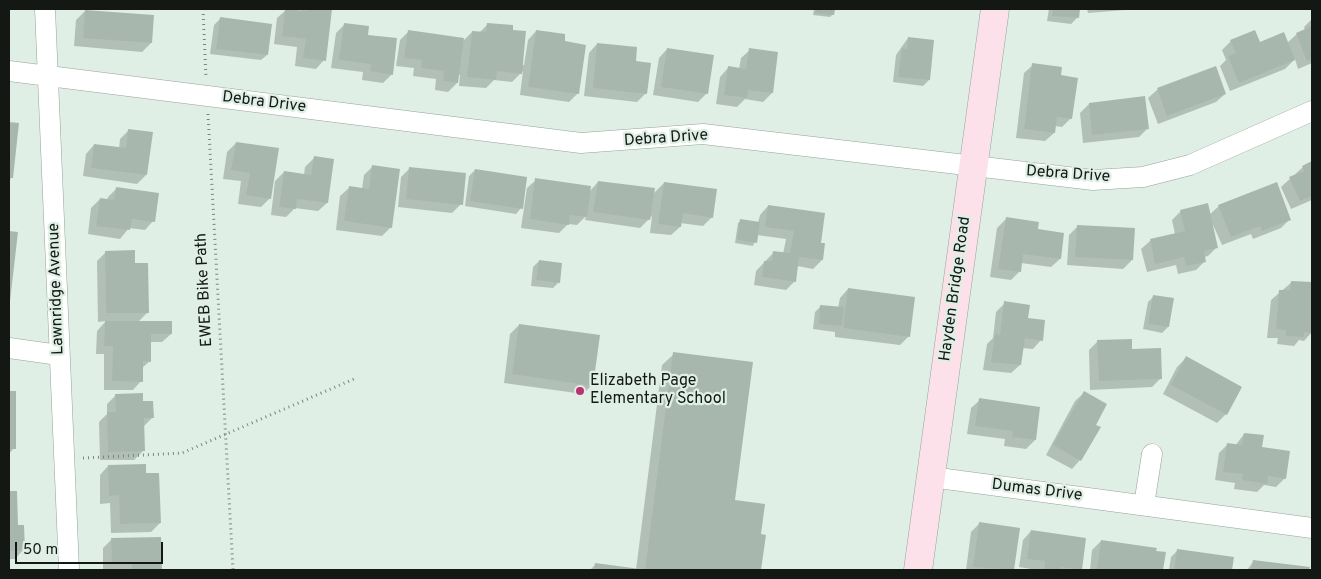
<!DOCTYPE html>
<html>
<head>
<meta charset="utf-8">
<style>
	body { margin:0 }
	#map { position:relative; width:1321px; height:579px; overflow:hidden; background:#dfefe5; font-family:Overpass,sans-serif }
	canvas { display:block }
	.frame { position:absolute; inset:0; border:10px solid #131815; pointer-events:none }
	.scale { position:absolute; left:15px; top:542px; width:148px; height:22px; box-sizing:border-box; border:2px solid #131815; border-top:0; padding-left:6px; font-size:15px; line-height:18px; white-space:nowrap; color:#131815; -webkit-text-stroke:4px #dfefe5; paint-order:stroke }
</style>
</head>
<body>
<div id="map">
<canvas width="1321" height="579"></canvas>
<div class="frame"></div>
<div class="scale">50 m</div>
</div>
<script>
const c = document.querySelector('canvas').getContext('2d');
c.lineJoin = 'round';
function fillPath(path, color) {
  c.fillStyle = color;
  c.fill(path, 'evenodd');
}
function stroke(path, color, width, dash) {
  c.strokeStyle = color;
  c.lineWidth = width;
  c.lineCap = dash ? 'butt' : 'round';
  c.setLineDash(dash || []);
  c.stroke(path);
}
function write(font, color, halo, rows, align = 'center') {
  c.font = font + ' Overpass,sans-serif';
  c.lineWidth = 4.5;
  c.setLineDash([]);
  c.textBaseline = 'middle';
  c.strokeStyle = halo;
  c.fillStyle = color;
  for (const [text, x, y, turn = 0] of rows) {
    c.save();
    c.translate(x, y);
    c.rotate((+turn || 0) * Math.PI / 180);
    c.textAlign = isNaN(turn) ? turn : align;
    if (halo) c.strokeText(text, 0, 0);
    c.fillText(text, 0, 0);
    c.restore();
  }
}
const shadow = new Path2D(`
	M 302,9 L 331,9 L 324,60 L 316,69 L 295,66 L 297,47 L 274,44 L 277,18 L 286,10 L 301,12 Z
	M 814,9 L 833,9 L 833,14 L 830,17 L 813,15 Z
	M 1049,9 L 1078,9 L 1077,18 L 1071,24 L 1047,21 Z
	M 1087,9 L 1138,9 L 1088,13 Z
	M 85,11 L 151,43 L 142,52 L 74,46 L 76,20 Z
	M 220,19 L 267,55 L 261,60 L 210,54 L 214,25 Z
	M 1312,19 L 1312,63 L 1298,69 L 1295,59 L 1285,69 L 1230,91 L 1220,66 L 1226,60 L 1222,50 L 1231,41 L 1287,43 L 1297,34 L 1305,30 L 1304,27 Z
	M 345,24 L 366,36 L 392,74 L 383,83 L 362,80 L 363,72 L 331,68 L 336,33 Z
	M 488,24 L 522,65 L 524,65 L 528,40 L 536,31 L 563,42 L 578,93 L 569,102 L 520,95 L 523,71 L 512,82 L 494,80 L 486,88 L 459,86 L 460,75 L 458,75 L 457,83 L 448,92 L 435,90 L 436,79 L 413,76 L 414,68 L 396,66 L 400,40 L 409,31 L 462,42 L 472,32 L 479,33 Z
	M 908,38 L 929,80 L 923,86 L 893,82 L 896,55 Z
	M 597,44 L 646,93 L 637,102 L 584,96 L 589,53 Z
	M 667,49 L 707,93 L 698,102 L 653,95 L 659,58 Z
	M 750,50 L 772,93 L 763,102 L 745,99 L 737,107 L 716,104 L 720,77 L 728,68 L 739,69 L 741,58 Z
	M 1033,65 L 1060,76 L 1071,118 L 1062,127 L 1055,126 L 1054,133 L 1045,141 L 1016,138 L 1024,73 Z
	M 1216,68 L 1225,94 L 1216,102 L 1158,124 L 1148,98 L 1157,90 Z
	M 1089,104 L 1148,128 L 1139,137 L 1083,143 L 1080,113 Z
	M 9,123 L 18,124 L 11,178 L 9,181 Z
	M 129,130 L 146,175 L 137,184 L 83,176 L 86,154 L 94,145 L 119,149 L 120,139 Z
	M 236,143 L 270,198 L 261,207 L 238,204 L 241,181 L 223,179 L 227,152 Z
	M 314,158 L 327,203 L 318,211 L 295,208 L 286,217 L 271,215 L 275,181 L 284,172 L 304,175 L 305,167 Z
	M 1312,163 L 1312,200 L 1291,209 L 1281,187 L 1303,167 Z
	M 373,166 L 391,227 L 382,236 L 336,230 L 340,196 L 349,188 L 362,189 L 364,175 Z
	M 410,168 L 461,204 L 452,213 L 398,207 L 401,177 Z
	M 475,170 L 521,208 L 516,214 L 465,206 L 469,176 Z
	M 536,180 L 589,192 L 598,182 L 652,195 L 664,183 L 712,217 L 703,226 L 680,223 L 680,227 L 671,235 L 650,233 L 652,216 L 640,228 L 585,220 L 586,216 L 577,225 L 568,224 L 559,233 L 521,228 L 527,188 Z
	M 117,188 L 153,221 L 145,230 L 129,228 L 120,239 L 88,234 L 91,208 L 100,199 L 107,200 L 108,197 Z
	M 768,206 L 819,244 L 822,260 L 813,269 L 797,266 L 795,281 L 786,290 L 754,285 L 756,271 L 774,252 L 783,254 L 786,239 L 757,235 L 753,246 L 735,243 L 738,223 L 741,220 L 758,223 L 760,215 Z
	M 1219,206 L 1290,219 L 1281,228 L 1253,239 L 1251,234 L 1222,245 L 1210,218 L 1217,247 L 1208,256 L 1204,257 L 1205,261 L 1196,270 L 1178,274 L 1176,265 L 1147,272 L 1141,249 L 1150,241 L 1175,234 L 1172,220 L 1181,211 L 1209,215 Z
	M 1006,219 L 1036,230 L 1060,259 L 1051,267 L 1021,263 L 1020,271 L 1011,280 L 990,277 L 997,228 Z
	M 1078,226 L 1132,260 L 1123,269 L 1067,265 L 1069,235 Z
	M 9,232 L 17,233 L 9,301 Z
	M 106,252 L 134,264 L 148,312 L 138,322 L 171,334 L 162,342 L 150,342 L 150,361 L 141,369 L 141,381 L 133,390 L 104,390 L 104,354 L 96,354 L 97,331 L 106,321 L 98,322 L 97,261 Z
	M 539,261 L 558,283 L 553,288 L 531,286 L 533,267 Z
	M 1292,282 L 1312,284 L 1312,332 L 1304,341 L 1299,340 L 1294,346 L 1277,344 L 1278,338 L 1267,338 L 1271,300 Z
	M 848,289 L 909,336 L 900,345 L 835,337 L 835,332 L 813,329 L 815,312 L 821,306 L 838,308 L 840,298 Z
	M 1154,296 L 1168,327 L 1162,333 L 1143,329 L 1148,302 Z
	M 1005,303 L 1026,319 L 1041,340 L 1033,349 L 1022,348 L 1020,365 L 1011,373 L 983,370 L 987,344 L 993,338 L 996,312 Z
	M 519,325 L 592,385 L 583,394 L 504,383 L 510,334 Z
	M 1098,341 L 1131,351 L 1161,378 L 1152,387 L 1090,390 L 1089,350 Z
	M 674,354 L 734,502 L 760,535 L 764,536 L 760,570 L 590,570 L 596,564 L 636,570 L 662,365 Z
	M 1186,358 L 1226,414 L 1217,423 L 1163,394 L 1177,367 Z
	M 9,392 L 14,392 L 14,448 L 9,454 Z
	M 1084,393 L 1094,425 L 1080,460 L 1072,469 L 1046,455 L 1075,401 Z
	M 116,395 L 142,402 L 153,417 L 144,426 L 143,451 L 134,460 L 100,460 L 99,422 L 107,414 L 107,404 Z
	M 980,400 L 1039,408 L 1035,440 L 1026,449 L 1004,446 L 1005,439 L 967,434 L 971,408 Z
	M 1244,434 L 1261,448 L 1285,478 L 1276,487 L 1264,485 L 1257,492 L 1234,489 L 1235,483 L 1215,480 L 1219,453 L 1227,445 L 1235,446 Z
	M 108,466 L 145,474 L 160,523 L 151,532 L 111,533 L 110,503 L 100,504 L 100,475 Z
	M 9,492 L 16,492 L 17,527 L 23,550 L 15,559 L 9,559 Z
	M 980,523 L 1018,529 L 1013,570 L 966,570 L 971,532 Z
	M 1031,531 L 1080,569 L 1037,570 L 1019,567 L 1023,540 Z
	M 112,539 L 160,539 L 160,570 L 103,570 L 103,548 Z
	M 1101,541 L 1164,553 L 1162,570 L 1090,570 L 1092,550 Z
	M 1177,551 L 1232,558 L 1231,570 L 1169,570 L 1171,557 Z
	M 1253,562 L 1308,568 L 1308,570 L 1247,570 Z`);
const building = new Path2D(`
	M 285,9 L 308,11 L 309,9 L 332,9 L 326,61 L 303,58 L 306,39 L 282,36 Z
	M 816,9 L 835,9 L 834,15 L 815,13 Z
	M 1053,9 L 1080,9 L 1079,18 L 1052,16 Z
	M 85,10 L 154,15 L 152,43 L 83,38 Z
	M 220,17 L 272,24 L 268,55 L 216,49 Z
	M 344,23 L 369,26 L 368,35 L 397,38 L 393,75 L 370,71 L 371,64 L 339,60 Z
	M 487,23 L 513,25 L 513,30 L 526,31 L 522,74 L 497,71 L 496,80 L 467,77 L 472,31 L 486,32 Z
	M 1312,26 L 1312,59 L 1307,61 L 1296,33 Z
	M 408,30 L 464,38 L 458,83 L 443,81 L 444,71 L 421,68 L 422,60 L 404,58 Z
	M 536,30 L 565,34 L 565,41 L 586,45 L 579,94 L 528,87 Z
	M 1255,30 L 1260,42 L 1284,32 L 1295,60 L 1239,83 L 1228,56 L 1236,53 L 1230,40 Z
	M 908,37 L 934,40 L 930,80 L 898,77 L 902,48 L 907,49 Z
	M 597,43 L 637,47 L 636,61 L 651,63 L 647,94 L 593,88 Z
	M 667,48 L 714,55 L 708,94 L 661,87 Z
	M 749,48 L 778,52 L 773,93 L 748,90 L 747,98 L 724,95 L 728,66 L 746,69 Z
	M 1032,63 L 1062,67 L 1061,75 L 1078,78 L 1072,119 L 1057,117 L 1055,133 L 1024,129 Z
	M 1216,66 L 1226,94 L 1167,116 L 1157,88 Z
	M 1145,96 L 1149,129 L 1092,135 L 1089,103 Z
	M 9,122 L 19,123 L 13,178 L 9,178 Z
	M 128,129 L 153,132 L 147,175 L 91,168 L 94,144 L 126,148 Z
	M 236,142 L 279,148 L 271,199 L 246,195 L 250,173 L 231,170 Z
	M 314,156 L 334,159 L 328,203 L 297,199 L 296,209 L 279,207 L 284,171 L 311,175 Z
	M 1312,161 L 1312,196 L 1300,201 L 1289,177 L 1304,171 L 1302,166 Z
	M 372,165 L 400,169 L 392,228 L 344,221 L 349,186 L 369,189 Z
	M 409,167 L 466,173 L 463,205 L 406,199 Z
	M 475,169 L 527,177 L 523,209 L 470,201 Z
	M 535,178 L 591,186 L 587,217 L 570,215 L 569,225 L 530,219 Z
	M 598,181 L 655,188 L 650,220 L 593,212 Z
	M 664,182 L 717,189 L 713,218 L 683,213 L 681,227 L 658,224 Z
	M 1277,182 L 1291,220 L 1262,231 L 1260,226 L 1231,237 L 1218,205 Z
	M 116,187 L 159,193 L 155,222 L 132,219 L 130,230 L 96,226 L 100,198 L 114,200 Z
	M 1208,203 L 1218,248 L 1204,251 L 1206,262 L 1186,266 L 1184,257 L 1155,264 L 1150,239 L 1185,231 L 1180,210 Z
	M 768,205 L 825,213 L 821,243 L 825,243 L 823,260 L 799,257 L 796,282 L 762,277 L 764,261 L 772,261 L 773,251 L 790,253 L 794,231 L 765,227 Z
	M 1006,217 L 1039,222 L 1038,229 L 1064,233 L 1061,259 L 1023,254 L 1021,272 L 998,269 Z
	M 740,219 L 760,222 L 757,243 L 737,240 Z
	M 1077,225 L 1135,228 L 1133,260 L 1075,257 Z
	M 9,231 L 18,232 L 10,301 L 9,301 Z
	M 135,250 L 135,263 L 148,263 L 149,313 L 106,313 L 105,251 Z
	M 539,260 L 562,263 L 560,283 L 536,280 Z
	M 1291,281 L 1312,282 L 1312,333 L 1304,332 L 1304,337 L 1286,336 L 1286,330 L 1276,329 L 1279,290 L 1290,290 Z
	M 848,288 L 915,297 L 910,337 L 843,328 Z
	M 1153,295 L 1174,298 L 1169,327 L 1148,324 Z
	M 1004,301 L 1030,305 L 1028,318 L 1045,320 L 1043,341 L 1025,338 L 1021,365 L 991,362 L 995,334 L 1000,335 Z
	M 820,305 L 844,307 L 842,326 L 819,324 Z
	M 105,321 L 172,321 L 172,334 L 151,334 L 151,362 L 143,361 L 143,382 L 112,381 L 113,346 L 104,346 Z
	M 519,324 L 600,335 L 593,386 L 512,374 Z
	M 1132,339 L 1132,349 L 1161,348 L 1162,379 L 1099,381 L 1097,340 Z
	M 673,352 L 753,362 L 735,500 L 765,504 L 761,534 L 766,535 L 761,570 L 645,570 Z
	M 1186,356 L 1242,387 L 1227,415 L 1171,385 Z
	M 9,391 L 16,391 L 16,449 L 9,449 Z
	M 1084,391 L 1107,404 L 1096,425 L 1101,427 L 1081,461 L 1053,445 Z
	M 143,393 L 143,401 L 153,401 L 154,418 L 144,418 L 145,451 L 108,452 L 107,412 L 116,412 L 115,394 Z
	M 979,398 L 1040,407 L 1036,440 L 1012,437 L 1013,431 L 975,426 Z
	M 1244,433 L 1264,435 L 1262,447 L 1290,451 L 1286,479 L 1268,476 L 1267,484 L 1242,480 L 1243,474 L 1223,472 L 1227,443 L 1242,445 Z
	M 146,464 L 146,473 L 159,473 L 161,523 L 120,524 L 119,495 L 109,496 L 108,465 Z
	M 9,491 L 17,491 L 18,525 L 24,525 L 25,550 L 9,551 Z
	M 979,522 L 1020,528 L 1014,570 L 973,567 Z
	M 1031,530 L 1086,538 L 1082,570 L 1061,567 L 1061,570 L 1044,570 L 1045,561 L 1027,559 Z
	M 161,537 L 162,570 L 132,570 L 132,564 L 112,564 L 111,538 Z
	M 1101,540 L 1157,548 L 1156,551 L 1166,552 L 1163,570 L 1097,569 Z
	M 1177,549 L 1234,557 L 1232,570 L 1174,570 Z
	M 1253,560 L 1310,567 L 1309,570 L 1251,570 Z
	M 595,563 L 640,569 L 640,570 L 594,570 Z`);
const path = new Path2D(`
	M 203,9 L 206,78
	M 208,114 L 233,570
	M 83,458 L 182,453 L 354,379`);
const street = new Path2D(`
	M 45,9 L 69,570
	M 9,71 L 581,143 L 703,134 L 1093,180 L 1143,177 L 1190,165 L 1312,111
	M 9,348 L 59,355
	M 931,477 L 1312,528
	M 1144,505 L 1152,454`);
const secondary = new Path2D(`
	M 918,570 L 995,9`);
const markers = [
	[580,391,5,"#ba3271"]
];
const streetNames = [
	["Debra Drive",264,103,7],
	["Debra Drive",666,139,-4],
	["Debra Drive",1068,175,4],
	["Lawnridge Avenue",57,289,-92],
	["Hayden Bridge Road",956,289,-82],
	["EWEB Bike Path",205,290,-93],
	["Dumas Drive",1037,491,7]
];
const poiNames = [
	["Elizabeth Page",590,382],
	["Elementary School",590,400]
];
fillPath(shadow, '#0003');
fillPath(building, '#a8b7ad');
stroke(street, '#94a39a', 21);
stroke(secondary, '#94a39a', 29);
stroke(path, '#7b857f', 3, [1, 4]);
stroke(street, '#fff', 20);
stroke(secondary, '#fce0ea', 28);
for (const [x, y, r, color] of markers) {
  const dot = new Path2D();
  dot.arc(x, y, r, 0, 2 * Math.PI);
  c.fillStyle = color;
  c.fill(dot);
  stroke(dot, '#dfefe5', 2);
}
write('16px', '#131815', '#dfefe5', streetNames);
write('16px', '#131815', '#dfefe5', poiNames, 'left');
</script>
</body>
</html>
